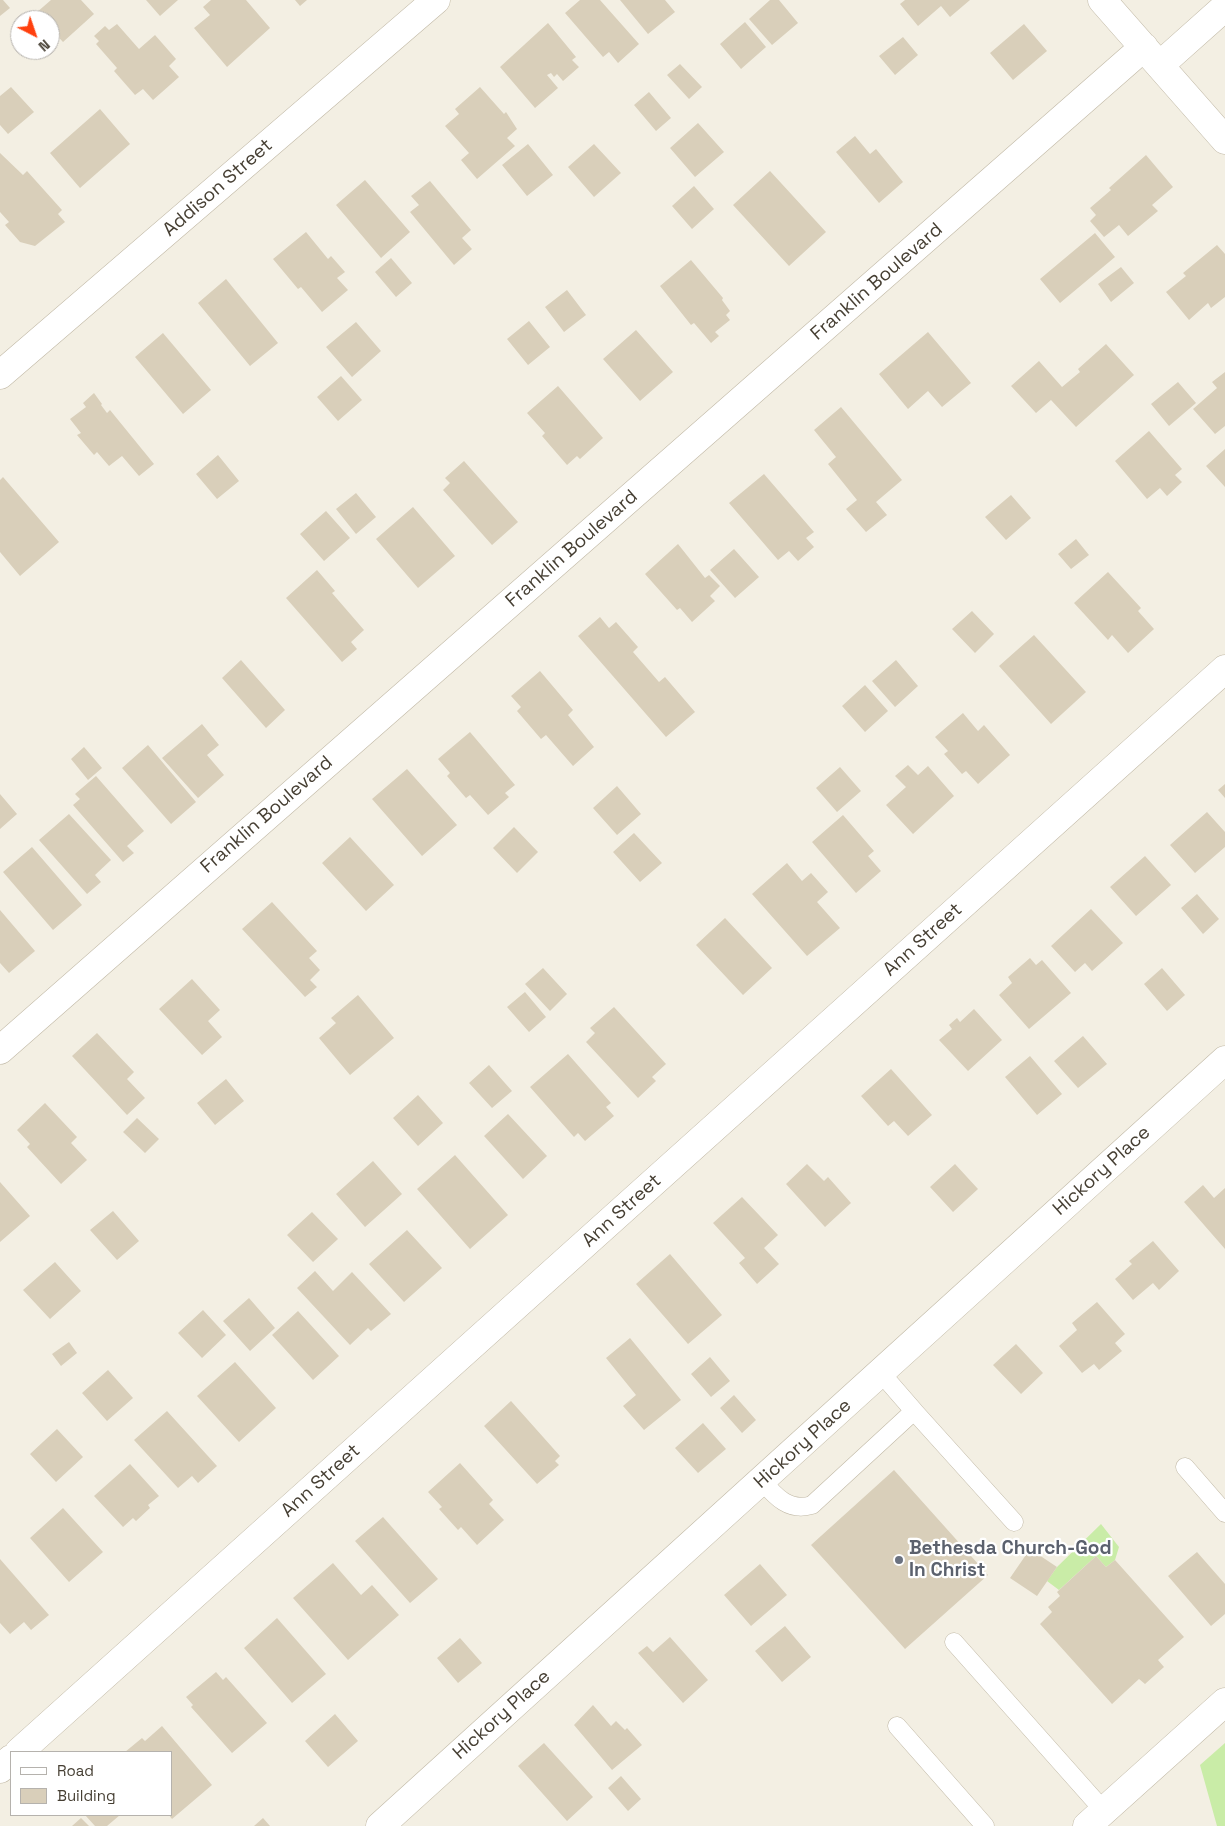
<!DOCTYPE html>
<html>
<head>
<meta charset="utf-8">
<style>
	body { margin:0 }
	#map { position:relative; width:1225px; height:1826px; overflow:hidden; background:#f3efe3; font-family:"Space Grotesk",sans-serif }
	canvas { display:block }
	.legend { position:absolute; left:10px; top:1751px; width:162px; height:65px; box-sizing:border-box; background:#fff; border:1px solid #b5b2ad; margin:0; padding:6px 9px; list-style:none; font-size:15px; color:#463f33 }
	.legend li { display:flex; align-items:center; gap:10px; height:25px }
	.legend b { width:25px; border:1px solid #b5b2ad }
	.north { position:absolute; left:10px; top:10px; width:50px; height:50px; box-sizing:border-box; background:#fff; border:1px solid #b5b2ad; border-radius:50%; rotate:139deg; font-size:14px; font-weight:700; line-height:20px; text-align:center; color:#463f33 }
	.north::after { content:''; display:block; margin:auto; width:18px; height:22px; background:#ff400e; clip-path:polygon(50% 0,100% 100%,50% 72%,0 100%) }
</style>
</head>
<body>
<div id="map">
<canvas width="1225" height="1826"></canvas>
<ul class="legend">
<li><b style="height:6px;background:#fff"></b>Road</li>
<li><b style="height:14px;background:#d9cfba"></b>Building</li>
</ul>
<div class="north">N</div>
</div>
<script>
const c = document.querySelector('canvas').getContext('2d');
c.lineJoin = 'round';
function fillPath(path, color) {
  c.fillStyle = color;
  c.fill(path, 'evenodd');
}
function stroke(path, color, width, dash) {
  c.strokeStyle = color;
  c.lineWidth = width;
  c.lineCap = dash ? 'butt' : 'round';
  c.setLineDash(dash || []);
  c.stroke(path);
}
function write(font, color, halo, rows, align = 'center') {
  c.font = font + ' "Space Grotesk",sans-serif';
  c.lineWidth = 4.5;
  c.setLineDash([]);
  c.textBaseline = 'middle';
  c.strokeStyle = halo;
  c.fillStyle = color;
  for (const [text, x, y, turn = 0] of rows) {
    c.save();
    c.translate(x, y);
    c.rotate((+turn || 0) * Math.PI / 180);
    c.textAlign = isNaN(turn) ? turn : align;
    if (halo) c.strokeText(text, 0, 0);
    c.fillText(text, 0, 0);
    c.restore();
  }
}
const green = new Path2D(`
	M 1101,1524 L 1119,1547 L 1115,1560 L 1106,1567 L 1096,1556 L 1059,1590 L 1047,1581 L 1057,1567 Z
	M 1225,1743 L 1225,1826 L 1217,1826 L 1200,1765 Z`);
const building = new Path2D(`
	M 0,0 L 3,0 L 10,8 L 0,16 Z
	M 51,0 L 81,0 L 94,14 L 63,42 L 50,28 L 50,20 L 43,20 L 36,13 Z
	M 146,0 L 178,0 L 160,16 Z
	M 211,0 L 246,0 L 270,28 L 227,67 L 194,28 L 210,15 L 203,7 Z
	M 295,0 L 307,0 L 300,6 Z
	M 580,0 L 600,0 L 639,44 L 618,63 L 609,52 L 603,57 L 565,13 Z
	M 620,0 L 665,0 L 675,12 L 648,34 Z
	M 770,0 L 779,0 L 798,23 L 772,45 L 749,19 Z
	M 905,0 L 970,0 L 950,17 L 941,6 L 918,26 L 900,4 Z
	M 745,22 L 766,47 L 741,69 L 720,44 Z
	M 548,23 L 576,57 L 572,60 L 579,67 L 563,81 L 557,74 L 554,77 L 551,73 L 547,75 L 558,88 L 535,108 L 500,67 Z
	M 117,24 L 139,49 L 155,35 L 176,59 L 169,66 L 179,77 L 153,100 L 143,89 L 135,95 L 114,71 L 117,68 L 96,44 L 99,41 L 94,36 L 105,26 L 109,30 Z
	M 1024,24 L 1047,51 L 1013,80 L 990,53 Z
	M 903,37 L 918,55 L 895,75 L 879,56 Z
	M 680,64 L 702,87 L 689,99 L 667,75 Z
	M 11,87 L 34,112 L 8,134 L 0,125 L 0,96 Z
	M 480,87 L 504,114 L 506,112 L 517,129 L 507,138 L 515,146 L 477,179 L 461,160 L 469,153 L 445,126 L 459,114 L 455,109 Z
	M 649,92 L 671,118 L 656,131 L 634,105 Z
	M 100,109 L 130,144 L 80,188 L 50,153 Z
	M 698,123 L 724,152 L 695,177 L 670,148 Z
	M 855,136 L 870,154 L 876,149 L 903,182 L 879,203 L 836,152 Z
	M 528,144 L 553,175 L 527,196 L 502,165 Z
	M 594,144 L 621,173 L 594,197 L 568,167 Z
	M 0,153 L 23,175 L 27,171 L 62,210 L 58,214 L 65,222 L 35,246 L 20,242 L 5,225 L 9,222 L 0,212 Z
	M 1146,155 L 1173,187 L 1152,205 L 1158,211 L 1128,236 L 1119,225 L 1104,237 L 1090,221 L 1096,215 L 1090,208 L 1111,190 L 1109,188 Z
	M 770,171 L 826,232 L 789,266 L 733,205 Z
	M 365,180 L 410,232 L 381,258 L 336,205 Z
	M 430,181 L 471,230 L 462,238 L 472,249 L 454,265 L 410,212 L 419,205 L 411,196 Z
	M 694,186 L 714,209 L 692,229 L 672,206 Z
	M 306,232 L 328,259 L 331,256 L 345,272 L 337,278 L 348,290 L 322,312 L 301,287 L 298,289 L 273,259 Z
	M 1095,233 L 1115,257 L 1060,303 L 1040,279 Z
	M 1217,245 L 1225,254 L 1225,297 L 1211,308 L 1208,303 L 1189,320 L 1166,292 L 1186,276 L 1183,273 Z
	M 391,258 L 412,283 L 396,297 L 375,272 Z
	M 691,260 L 723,298 L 722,300 L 730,311 L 726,315 L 730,320 L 715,332 L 719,336 L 711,343 L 694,323 L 691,325 L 660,286 Z
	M 1121,267 L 1134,283 L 1111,302 L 1098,284 Z
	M 226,279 L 278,343 L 250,366 L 198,303 Z
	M 567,290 L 586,315 L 564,332 L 545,307 Z
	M 529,321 L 550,347 L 528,365 L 507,339 Z
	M 356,322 L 381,351 L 352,377 L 326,347 Z
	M 636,330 L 673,372 L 640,401 L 603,359 Z
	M 928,332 L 971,383 L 942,407 L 928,391 L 908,409 L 879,374 Z
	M 163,333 L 211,390 L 183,414 L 135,357 Z
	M 1106,344 L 1134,375 L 1076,427 L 1051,400 L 1036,413 L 1011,386 L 1039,361 L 1062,387 L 1080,372 L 1078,369 Z
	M 1225,372 L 1225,426 L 1215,434 L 1193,409 L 1217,388 L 1212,382 Z
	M 341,376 L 362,400 L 338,421 L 317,397 Z
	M 1178,382 L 1196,403 L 1169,426 L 1151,404 Z
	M 558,386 L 603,438 L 580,459 L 577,456 L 567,465 L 542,436 L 545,433 L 527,413 Z
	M 94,393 L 102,404 L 101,405 L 107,413 L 110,410 L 154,464 L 139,476 L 122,456 L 109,466 L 97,452 L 94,455 L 77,435 L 81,433 L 70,419 L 86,407 L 83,403 Z
	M 841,407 L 902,480 L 876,502 L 887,515 L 866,532 L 846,509 L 857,500 L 828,464 L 836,457 L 814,430 Z
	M 1149,431 L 1182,469 L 1175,475 L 1182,482 L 1167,496 L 1160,488 L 1147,499 L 1115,461 Z
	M 1225,449 L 1225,487 L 1206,466 Z
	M 218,455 L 239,481 L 217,499 L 196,474 Z
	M 464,461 L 518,522 L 492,545 L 443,490 L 450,483 L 445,478 Z
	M 764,474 L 814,532 L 806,538 L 814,547 L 798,561 L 789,551 L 778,560 L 729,503 Z
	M 3,477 L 59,542 L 20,576 L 0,552 L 0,480 Z
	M 356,493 L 376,517 L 356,534 L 336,509 Z
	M 1011,495 L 1031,518 L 1006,540 L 985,517 Z
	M 413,507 L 455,556 L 418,588 L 376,539 Z
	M 326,511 L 350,538 L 324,561 L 300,534 Z
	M 1076,539 L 1089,555 L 1071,569 L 1058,554 Z
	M 678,544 L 705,578 L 709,575 L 720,586 L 710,596 L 715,601 L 692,622 L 680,608 L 677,610 L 645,574 Z
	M 734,549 L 759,577 L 735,598 L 710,570 Z
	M 317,570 L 335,591 L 332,593 L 364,630 L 351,642 L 357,649 L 342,662 L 286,598 Z
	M 1108,572 L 1141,608 L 1138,611 L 1154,629 L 1128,653 L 1112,635 L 1108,640 L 1074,603 Z
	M 972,611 L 994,634 L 975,653 L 952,629 Z
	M 600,617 L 609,628 L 616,622 L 638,647 L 633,652 L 659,682 L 665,677 L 695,712 L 666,737 L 578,636 Z
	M 1034,635 L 1086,692 L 1051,724 L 999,666 Z
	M 241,660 L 285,710 L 266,728 L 222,678 Z
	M 896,660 L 918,686 L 895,707 L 872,681 Z
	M 540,671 L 573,710 L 568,715 L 594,747 L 573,766 L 546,735 L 541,739 L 517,711 L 521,707 L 511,696 Z
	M 865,685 L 888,711 L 865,732 L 842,706 Z
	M 963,713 L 978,731 L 984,725 L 1010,755 L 978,784 L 966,771 L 962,774 L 944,754 L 948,751 L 935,737 Z
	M 202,724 L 219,745 L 207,755 L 224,775 L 198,798 L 162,758 Z
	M 470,732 L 515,785 L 505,793 L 509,797 L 488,815 L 470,795 L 466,798 L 447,776 L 450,773 L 438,759 Z
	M 148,745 L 196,802 L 171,824 L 122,768 Z
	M 84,747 L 102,768 L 88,780 L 71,759 Z
	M 908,765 L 918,775 L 928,766 L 954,796 L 913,834 L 886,805 L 906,787 L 895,776 Z
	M 840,767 L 861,791 L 837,812 L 816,788 Z
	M 407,769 L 457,825 L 422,856 L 372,799 Z
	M 96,776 L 144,831 L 127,846 L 134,853 L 123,862 L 73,805 L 80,799 L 75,794 Z
	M 1225,784 L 1225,798 L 1218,790 Z
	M 617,786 L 641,814 L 617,835 L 593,808 Z
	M 0,794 L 17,814 L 0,829 Z
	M 1207,812 L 1225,832 L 1225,847 L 1195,873 L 1170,845 Z
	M 69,814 L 111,860 L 95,875 L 101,882 L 87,894 L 39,840 Z
	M 843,815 L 874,851 L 868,856 L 881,871 L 856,893 L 812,842 Z
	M 514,827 L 538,852 L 517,873 L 493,848 Z
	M 634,833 L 662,863 L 640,882 L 613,852 Z
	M 350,837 L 394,885 L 366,911 L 322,863 Z
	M 32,847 L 82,905 L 53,930 L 3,872 Z
	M 1145,856 L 1171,885 L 1136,916 L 1110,887 Z
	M 787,863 L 802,881 L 811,873 L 828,892 L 817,902 L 840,928 L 807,956 L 752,894 Z
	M 1197,894 L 1219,919 L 1203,934 L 1181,908 Z
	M 272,902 L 317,951 L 309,958 L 320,970 L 310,980 L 317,987 L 305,997 L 242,929 Z
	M 1091,909 L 1123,943 L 1092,971 L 1085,963 L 1075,972 L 1051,946 Z
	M 0,910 L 35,951 L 9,973 L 0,963 Z
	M 725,918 L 772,968 L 743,995 L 696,945 Z
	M 1030,958 L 1036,965 L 1042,960 L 1071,993 L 1029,1029 L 999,995 L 1012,983 L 1008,977 Z
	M 543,968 L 567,994 L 550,1011 L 525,984 Z
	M 1162,968 L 1185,995 L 1167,1011 L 1144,984 Z
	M 192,979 L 220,1010 L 208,1021 L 222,1037 L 202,1055 L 159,1009 Z
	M 525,992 L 546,1017 L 529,1032 L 507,1007 Z
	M 358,995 L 394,1038 L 350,1075 L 319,1038 L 336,1023 L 331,1018 Z
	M 614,1007 L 666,1064 L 652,1077 L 656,1081 L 638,1098 L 586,1042 L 595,1033 L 590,1028 Z
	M 974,1009 L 1002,1040 L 968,1071 L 939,1040 L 952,1029 L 949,1025 L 957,1018 L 960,1022 Z
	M 97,1033 L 134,1072 L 127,1079 L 145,1098 L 127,1115 L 72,1056 Z
	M 1083,1036 L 1107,1064 L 1078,1088 L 1054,1061 Z
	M 568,1054 L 611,1103 L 606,1107 L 614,1116 L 585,1141 L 578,1133 L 574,1137 L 530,1087 Z
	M 1030,1056 L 1062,1094 L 1037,1115 L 1005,1077 Z
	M 489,1065 L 512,1091 L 492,1108 L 469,1083 Z
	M 891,1069 L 932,1115 L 908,1136 L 894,1121 L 888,1126 L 861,1096 Z
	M 226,1079 L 244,1101 L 215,1125 L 197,1103 Z
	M 418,1095 L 443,1123 L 418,1146 L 393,1118 Z
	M 45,1103 L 77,1137 L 71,1143 L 87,1160 L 61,1184 L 27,1147 L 30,1144 L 17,1130 Z
	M 508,1114 L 547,1156 L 523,1179 L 484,1136 Z
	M 137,1118 L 159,1139 L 145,1153 L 123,1132 Z
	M 455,1155 L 508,1215 L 470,1249 L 417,1189 Z
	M 373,1161 L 402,1194 L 365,1227 L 336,1194 Z
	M 807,1164 L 824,1181 L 828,1177 L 851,1203 L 825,1227 L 786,1184 Z
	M 955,1164 L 978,1189 L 953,1212 L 930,1187 Z
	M 0,1182 L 30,1216 L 0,1242 Z
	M 1203,1185 L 1214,1198 L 1225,1188 L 1225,1249 L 1184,1202 Z
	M 742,1197 L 778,1235 L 764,1248 L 779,1264 L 757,1284 L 739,1263 L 745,1258 L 713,1223 Z
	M 113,1211 L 139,1241 L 117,1260 L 90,1230 Z
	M 312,1212 L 338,1239 L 313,1262 L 287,1235 Z
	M 407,1230 L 442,1268 L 404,1302 L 369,1264 Z
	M 1153,1241 L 1179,1271 L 1159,1290 L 1153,1283 L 1133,1300 L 1115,1279 L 1132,1264 L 1129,1261 Z
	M 670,1254 L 722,1315 L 688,1344 L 636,1284 Z
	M 55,1262 L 81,1291 L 50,1319 L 23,1290 Z
	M 315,1271 L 333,1291 L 352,1272 L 391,1314 L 371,1331 L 368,1328 L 350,1345 L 297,1288 Z
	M 249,1298 L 275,1328 L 250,1351 L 223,1321 Z
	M 1097,1302 L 1125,1334 L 1115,1343 L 1122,1351 L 1099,1370 L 1094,1364 L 1082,1373 L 1059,1346 L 1077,1330 L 1072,1323 Z
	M 203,1310 L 226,1335 L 202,1358 L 178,1333 Z
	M 298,1311 L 339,1356 L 313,1380 L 272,1335 Z
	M 630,1338 L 681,1400 L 644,1430 L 623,1406 L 636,1395 L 606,1358 Z
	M 69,1342 L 77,1353 L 61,1366 L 52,1354 Z
	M 1016,1344 L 1043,1373 L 1021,1394 L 993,1365 Z
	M 710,1357 L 730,1381 L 711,1397 L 691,1374 Z
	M 235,1362 L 276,1408 L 239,1442 L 197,1396 Z
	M 108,1370 L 133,1398 L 107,1421 L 82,1393 Z
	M 734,1395 L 756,1420 L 742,1433 L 720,1408 Z
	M 511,1401 L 560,1456 L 555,1461 L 559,1465 L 537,1484 L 484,1426 Z
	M 167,1411 L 217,1466 L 198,1483 L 192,1476 L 178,1488 L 134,1440 Z
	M 703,1423 L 726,1449 L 698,1473 L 675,1448 Z
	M 57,1429 L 83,1457 L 56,1482 L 30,1454 Z
	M 460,1463 L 493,1500 L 489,1504 L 504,1520 L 477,1545 L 461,1527 L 458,1530 L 439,1509 L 442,1507 L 428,1492 Z
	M 130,1464 L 159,1496 L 148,1505 L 150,1508 L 136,1521 L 133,1518 L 123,1527 L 94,1496 Z
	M 894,1470 L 988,1575 L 905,1649 L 811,1545 Z
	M 63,1508 L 103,1552 L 69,1582 L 30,1538 Z
	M 383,1517 L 438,1579 L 410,1603 L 355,1541 Z
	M 1030,1549 L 1057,1567 L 1037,1596 L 1010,1578 Z
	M 1197,1552 L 1225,1584 L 1225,1614 L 1211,1626 L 1168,1576 Z
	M 1096,1556 L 1106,1567 L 1115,1560 L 1184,1637 L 1158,1660 L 1164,1667 L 1145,1684 L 1139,1679 L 1112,1704 L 1040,1624 L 1052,1612 L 1048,1607 L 1060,1596 L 1057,1592 Z
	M 0,1559 L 49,1615 L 31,1630 L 24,1622 L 10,1634 L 0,1623 Z
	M 333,1563 L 361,1595 L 372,1585 L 399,1615 L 348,1660 L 293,1598 Z
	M 760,1564 L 787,1595 L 751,1626 L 724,1595 Z
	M 277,1618 L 326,1674 L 292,1703 L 244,1648 Z
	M 785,1626 L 811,1657 L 782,1682 L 755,1651 Z
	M 670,1637 L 708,1680 L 683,1703 L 638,1653 L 647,1646 L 653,1652 Z
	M 460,1638 L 482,1663 L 458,1683 L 437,1658 Z
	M 216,1672 L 223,1680 L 226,1677 L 267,1723 L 232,1753 L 191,1707 L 193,1705 L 186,1697 Z
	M 593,1705 L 611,1726 L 616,1721 L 625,1730 L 627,1728 L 642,1745 L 612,1770 L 574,1725 Z
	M 335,1714 L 358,1741 L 328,1767 L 305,1741 Z
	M 162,1726 L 212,1785 L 172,1819 L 169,1815 L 171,1815 L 171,1752 L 125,1752 L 142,1738 L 145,1741 Z
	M 544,1743 L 593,1797 L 567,1821 L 518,1766 Z
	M 621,1776 L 641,1799 L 628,1811 L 608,1788 Z
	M 85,1815 L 120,1815 L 107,1826 L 95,1826 Z
	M 81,1818 L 89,1826 L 72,1826 Z
	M 263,1818 L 270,1826 L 254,1826 Z`);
const service = new Path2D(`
	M 914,1411 L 1014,1522
	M 1185,1467 L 1225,1513
	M 762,1481 C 776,1497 789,1512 812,1505 L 914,1411 L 881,1373
	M 954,1642 L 1104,1811
	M 897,1726 L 985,1826`);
const minor = new Path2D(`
	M 1102,0 L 1225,140
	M 1160,65 L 1225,7
	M 0,375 L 436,0
	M 0,1050 L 1144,47
	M 19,1752 L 1225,669
	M 0,1769 L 11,1759
	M 380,1826 L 1225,1060
	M 1087,1826 L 1225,1702`);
const markers = [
	[899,1560,5,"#6b7280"]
];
const streetNames = [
	["Addison Street",218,188,-41],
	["Franklin Boulevard",877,282,-41],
	["Franklin Boulevard",572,549,-41],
	["Franklin Boulevard",267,815,-41],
	["Ann Street",923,940,-42],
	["Hickory Place",1102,1171,-42],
	["Ann Street",622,1211,-42],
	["Hickory Place",803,1444,-42],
	["Ann Street",321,1481,-42],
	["Hickory Place",502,1715,-42]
];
const worshipNames = [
	["Bethesda Church-God",909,1549],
	["In Christ",909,1571]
];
fillPath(green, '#c9eca7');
fillPath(building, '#d9cfba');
stroke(service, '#c0b8a5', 19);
stroke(minor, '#c0b8a5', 29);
stroke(service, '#fff', 18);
stroke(minor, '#fff', 28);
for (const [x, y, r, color] of markers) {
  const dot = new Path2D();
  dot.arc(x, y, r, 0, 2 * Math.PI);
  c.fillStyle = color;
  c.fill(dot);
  stroke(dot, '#fff', 2);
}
write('19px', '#463f33', '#fff', streetNames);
write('bold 19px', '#5b616d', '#fff', worshipNames, 'left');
</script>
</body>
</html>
